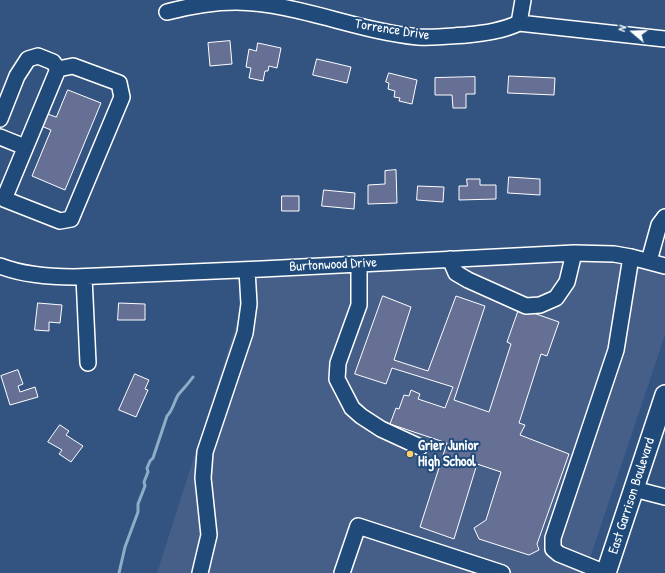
<!DOCTYPE html>
<html>
<head>
<meta charset="utf-8">
<style>
	body { margin:0 }
	#map { position:relative; width:665px; height:573px; overflow:hidden; background:#335481; font-family:"Patrick Hand",sans-serif }
	canvas { display:block }
	.north { position:absolute; left:613px; top:12px; width:40px; height:40px; -webkit-text-stroke:3px #1f4a7a; paint-order:stroke; rotate:289deg; font-size:11px; font-weight:700; line-height:16px; text-align:center; color:#fff }
	.north::after { content:''; display:block; margin:auto; width:14px; height:18px; background:#fff; clip-path:polygon(50% 0,100% 100%,50% 72%,0 100%) }
</style>
</head>
<body>
<div id="map">
<canvas width="665" height="573"></canvas>
<div class="north">N</div>
</div>
<script>
const c = document.querySelector('canvas').getContext('2d');
c.lineJoin = 'round';
function fillPath(path, color) {
  c.fillStyle = color;
  c.fill(path, 'evenodd');
}
function stroke(path, color, width, dash) {
  c.strokeStyle = color;
  c.lineWidth = width;
  c.lineCap = dash ? 'butt' : 'round';
  c.setLineDash(dash || []);
  c.stroke(path);
}
function write(font, color, halo, rows, align = 'center') {
  c.font = font + ' "Patrick Hand",sans-serif';
  c.lineWidth = 4;
  c.setLineDash([]);
  c.textBaseline = 'middle';
  c.strokeStyle = halo;
  c.fillStyle = color;
  for (const [text, x, y, turn = 0] of rows) {
    c.save();
    c.translate(x, y);
    c.rotate((+turn || 0) * Math.PI / 180);
    c.textAlign = isNaN(turn) ? turn : align;
    if (halo) c.strokeText(text, 0, 0);
    c.fillText(text, 0, 0);
    c.restore();
  }
}
const built = new Path2D(`
	M 607,258 L 644,266 L 665,275 L 665,335 L 585,573 L 157,573 L 251,279 Z`);
const stream = new Path2D(`
	M 119,573 L 125,547 L 138,512 L 138,504 L 145,486 L 144,482 L 148,472 L 147,468 L 150,461 L 153,458 L 167,416 C 173,410 174,402 178,395 C 183,389 188,384 193,377`);
const building = new Path2D(`
	M 230,41 L 232,64 L 210,66 L 208,43 Z
	M 258,43 L 281,48 L 277,68 L 269,66 L 268,71 L 265,71 L 263,81 L 249,78 L 251,68 L 246,67 L 249,49 L 256,51 Z
	M 317,59 L 351,67 L 347,83 L 313,75 Z
	M 389,73 L 417,80 L 412,104 L 399,101 L 400,98 L 394,97 L 395,91 L 388,89 L 389,83 L 386,82 Z
	M 509,76 L 555,78 L 554,95 L 508,93 Z
	M 475,77 L 475,94 L 466,94 L 466,108 L 453,108 L 452,95 L 435,95 L 435,78 Z
	M 68,90 L 101,103 L 65,190 L 32,176 L 51,130 L 39,125 L 45,113 L 56,117 Z
	M 396,170 L 397,203 L 368,204 L 368,185 L 385,184 L 385,171 Z
	M 509,177 L 540,179 L 540,195 L 508,193 Z
	M 467,179 L 480,179 L 480,185 L 496,185 L 496,199 L 459,200 L 459,186 L 467,186 Z
	M 418,186 L 444,187 L 443,202 L 417,200 Z
	M 324,190 L 355,193 L 354,209 L 322,206 Z
	M 282,196 L 299,196 L 299,211 L 282,211 Z
	M 383,296 L 411,307 L 394,360 L 428,371 L 456,296 L 485,306 L 454,400 L 489,412 L 511,344 L 507,342 L 519,308 L 559,322 L 547,356 L 541,354 L 519,423 L 525,425 L 520,435 L 569,454 L 537,544 L 539,550 L 529,555 L 479,539 L 474,528 L 486,520 L 501,472 L 477,464 L 454,539 L 420,527 L 447,443 L 390,424 L 396,408 L 399,409 L 404,395 L 409,396 L 411,390 L 420,394 L 418,399 L 445,408 L 453,387 L 392,368 L 386,384 L 355,374 Z
	M 38,303 L 62,305 L 60,323 L 49,322 L 49,331 L 35,330 Z
	M 119,303 L 145,304 L 145,320 L 118,320 Z
	M 18,370 L 23,384 L 18,386 L 20,392 L 35,387 L 38,397 L 10,405 L 1,376 Z
	M 135,374 L 149,380 L 145,389 L 148,390 L 136,417 L 119,410 Z
	M 60,425 L 69,431 L 66,435 L 83,446 L 71,462 L 59,454 L 62,450 L 48,442 Z`);
const minor = new Path2D(`
	M 167,12 C 190,6 212,2 236,2 C 298,3 356,31 418,37 C 434,38 450,36 466,35 C 485,33 502,31 519,23 L 665,39
	M 519,23 L 523,0
	M 73,66 L 119,83 L 122,97 L 71,219 L 60,221 L 4,199 L 58,69 Z
	M 0,119 L 17,76 L 28,59 L 38,56 L 53,62 L 58,69
	M 0,137 L 25,147
	M 450,259 L 456,273 L 468,280 L 526,306 L 540,305 L 556,298 L 567,282 L 574,253
	M 649,261 L 659,225 L 665,217
	M 359,264 L 359,305 L 338,363 L 337,379 L 352,408 L 361,416 L 381,429 L 420,447
	M 0,266 C 23,275 50,277 74,277 L 262,269 L 574,253 L 614,254 L 631,257 L 665,266
	M 84,277 L 88,363
	M 634,489 L 665,497
	M 200,573 L 209,535 L 203,478 L 205,452 L 245,333 L 249,304 L 247,270
	M 342,573 L 358,526 L 502,573
	M 606,573 L 559,554 L 553,549 L 553,538 L 616,350 L 631,257`);
const major = new Path2D(`
	M 606,573 L 665,395`);
const markers = [
	[410,454,4,"#ffd166"]
];
const streetNames = [
	["Torrence Drive",392,30,9],
	["Burtonwood Drive",333,265,-3],
	["East Garrison Boulevard",632,496,-72]
];
const poiNames = [
	["Grier Junior",418,446],
	["High School",418,462]
];
fillPath(built, '#465f89');
stroke(stream, '#8fadc7', 3);
fillPath(building, '#666f94');
stroke(building, '#fff', 1);
stroke(minor, '#fff', 18);
stroke(major, '#fff', 22);
stroke(minor, '#1f4a7a', 15);
stroke(major, '#1f4a7a', 19);
for (const [x, y, r, color] of markers) {
  const dot = new Path2D();
  dot.arc(x, y, r, 0, 2 * Math.PI);
  c.fillStyle = color;
  c.fill(dot);
  stroke(dot, '#1f4a7a', 1.5);
}
write('14px', '#fff', '#1f4a7a', streetNames);
write('bold 14px', '#fff', '#1f4a7a', poiNames, 'left');
</script>
</body>
</html>
